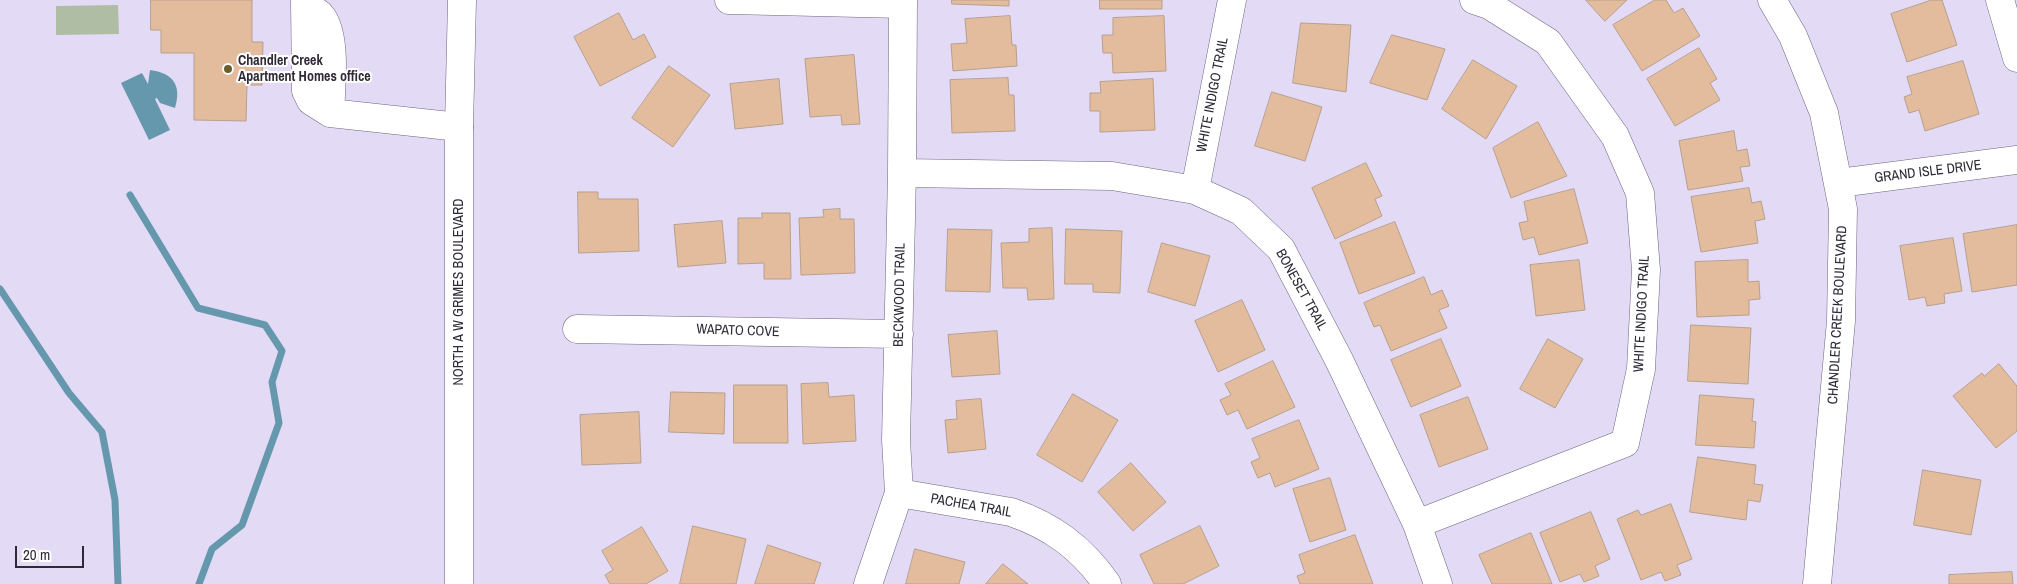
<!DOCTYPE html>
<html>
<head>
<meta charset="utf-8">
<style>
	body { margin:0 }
	#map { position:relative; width:2017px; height:584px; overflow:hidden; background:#e3daf6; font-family:"Archivo Narrow",sans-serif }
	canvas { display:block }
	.scale { position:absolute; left:15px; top:546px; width:69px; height:22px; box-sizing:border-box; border:2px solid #2f2b36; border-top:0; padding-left:6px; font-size:15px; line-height:18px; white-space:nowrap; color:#2f2b36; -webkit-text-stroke:4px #fff; paint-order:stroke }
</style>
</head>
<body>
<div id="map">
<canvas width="2017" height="584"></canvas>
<div class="scale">20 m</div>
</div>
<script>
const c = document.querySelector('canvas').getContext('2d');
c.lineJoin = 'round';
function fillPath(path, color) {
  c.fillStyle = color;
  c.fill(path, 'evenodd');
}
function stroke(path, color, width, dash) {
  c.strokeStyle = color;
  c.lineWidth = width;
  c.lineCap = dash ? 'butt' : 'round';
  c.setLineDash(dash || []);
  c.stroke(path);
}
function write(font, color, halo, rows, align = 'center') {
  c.font = font + ' "Archivo Narrow",sans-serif';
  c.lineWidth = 4;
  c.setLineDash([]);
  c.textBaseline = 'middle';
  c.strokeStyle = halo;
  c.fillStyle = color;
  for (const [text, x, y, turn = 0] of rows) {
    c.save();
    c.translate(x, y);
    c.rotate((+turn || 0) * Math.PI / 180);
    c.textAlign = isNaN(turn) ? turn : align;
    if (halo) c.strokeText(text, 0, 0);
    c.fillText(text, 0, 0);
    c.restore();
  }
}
const green = new Path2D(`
	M 118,5 L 119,34 L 56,35 L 56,6 Z`);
const water = new Path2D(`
	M 150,70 C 173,73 182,85 175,108 L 160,103 L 157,98 L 155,99 L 170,130 L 149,140 L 121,83 L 142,73 L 148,84 Z`);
const stream = new Path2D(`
	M 130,195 L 198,308 L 265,325 L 282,351 L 272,382 L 279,423 L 242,525 L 212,549 L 199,584
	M 0,289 L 69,393 L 102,432 L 115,500 L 118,584`);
const building = new Path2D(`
	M 151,0 L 252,0 L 252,42 L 263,42 L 262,85 L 247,85 L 246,121 L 194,120 L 194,53 L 161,53 L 161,30 L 151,30 Z
	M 952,0 L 1009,0 L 1009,6 L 952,4 Z
	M 1100,0 L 1162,0 L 1162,9 L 1100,9 Z
	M 1586,0 L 1627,0 L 1605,21 Z
	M 1655,0 L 1666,0 L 1674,13 L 1683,8 L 1700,36 L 1642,71 L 1613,25 Z
	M 1932,0 L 1942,0 L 1957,45 L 1907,62 L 1891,14 Z
	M 619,13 L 633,40 L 644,34 L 656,57 L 600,86 L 574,37 Z
	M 1010,16 L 1012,45 L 1016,45 L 1017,66 L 953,71 L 951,44 L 967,43 L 965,19 Z
	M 1164,16 L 1166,71 L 1113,73 L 1112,53 L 1103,53 L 1102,35 L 1113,35 L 1113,18 Z
	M 1301,23 L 1351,25 L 1346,92 L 1293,83 Z
	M 1392,35 L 1445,49 L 1427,100 L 1370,83 Z
	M 1699,48 L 1717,79 L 1710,83 L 1720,100 L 1675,126 L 1647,79 Z
	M 854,55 L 860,124 L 842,125 L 841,115 L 810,117 L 805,59 Z
	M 1473,60 L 1517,86 L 1486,139 L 1442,109 Z
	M 1963,61 L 1979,114 L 1925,131 L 1919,110 L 1909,113 L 1904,97 L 1912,94 L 1907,77 Z
	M 669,66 L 710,95 L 673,147 L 632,118 Z
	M 1008,78 L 1009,95 L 1014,95 L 1015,131 L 952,133 L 950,80 Z
	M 779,79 L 783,124 L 735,129 L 730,84 Z
	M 1153,79 L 1155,130 L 1100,132 L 1100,111 L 1090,111 L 1090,93 L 1101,93 L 1100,82 Z
	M 1272,92 L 1322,107 L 1305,161 L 1255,146 Z
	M 1538,122 L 1567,176 L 1511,198 L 1493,148 Z
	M 1734,131 L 1737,151 L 1747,149 L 1750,166 L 1740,167 L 1743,181 L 1688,190 L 1679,141 Z
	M 1366,163 L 1382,196 L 1375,199 L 1382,216 L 1335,239 L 1312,188 Z
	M 1749,188 L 1752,203 L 1761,201 L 1765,219 L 1755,221 L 1758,243 L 1701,252 L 1691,197 Z
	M 1574,189 L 1588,243 L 1539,255 L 1534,237 L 1523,240 L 1519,223 L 1528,221 L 1524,202 Z
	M 578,192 L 598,192 L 598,199 L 638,199 L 639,251 L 579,253 Z
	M 840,209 L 840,219 L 854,219 L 855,273 L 801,275 L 799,218 L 824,217 L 823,210 Z
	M 762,213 L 790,213 L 791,279 L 764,279 L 764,263 L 738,264 L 738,218 L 762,218 Z
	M 722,221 L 726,263 L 678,267 L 674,225 Z
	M 1395,222 L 1415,273 L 1359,294 L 1340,243 Z
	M 2017,225 L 2017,285 L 1972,292 L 1963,234 Z
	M 1052,228 L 1054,299 L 1028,300 L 1027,288 L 1003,288 L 1001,243 L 1029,242 L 1029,229 Z
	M 948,229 L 992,230 L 990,292 L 946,291 Z
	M 1066,229 L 1122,231 L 1120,293 L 1093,292 L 1093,284 L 1065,284 Z
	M 1953,238 L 1962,291 L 1944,294 L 1945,303 L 1927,306 L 1925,297 L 1909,300 L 1900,246 Z
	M 1162,243 L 1210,256 L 1195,306 L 1148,292 Z
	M 1579,260 L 1585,310 L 1536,316 L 1530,265 Z
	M 1748,260 L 1748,282 L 1759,281 L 1760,299 L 1749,300 L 1749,315 L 1697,317 L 1695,262 Z
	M 1424,277 L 1431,295 L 1442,290 L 1449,306 L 1439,310 L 1447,328 L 1391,351 L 1380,325 L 1374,327 L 1364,303 Z
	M 1242,300 L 1265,350 L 1218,372 L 1195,321 Z
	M 1691,325 L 1751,328 L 1748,384 L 1688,381 Z
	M 997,331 L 1000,374 L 952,377 L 948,335 Z
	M 1441,339 L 1461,386 L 1411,407 L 1391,360 Z
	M 1548,339 L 1583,359 L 1555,408 L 1520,389 Z
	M 1273,361 L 1295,407 L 1247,429 L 1238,410 L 1227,415 L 1220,400 L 1231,395 L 1225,384 Z
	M 1999,364 L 2017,386 L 2017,431 L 1996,448 L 1953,396 L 1982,373 L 1984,376 Z
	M 828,383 L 829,397 L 854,395 L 856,441 L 803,444 L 801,384 Z
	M 734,385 L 787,385 L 788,443 L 734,443 Z
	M 671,392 L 725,393 L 724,434 L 669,432 Z
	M 1073,394 L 1118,420 L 1082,482 L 1037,455 Z
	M 1700,395 L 1754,399 L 1752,421 L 1756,422 L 1754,448 L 1696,445 Z
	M 1468,397 L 1488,449 L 1439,467 L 1420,415 Z
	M 981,399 L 986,449 L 948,453 L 945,420 L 957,419 L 956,401 Z
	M 639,412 L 641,463 L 582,465 L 580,415 Z
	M 1299,420 L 1319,469 L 1275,487 L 1270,473 L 1258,478 L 1251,462 L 1260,458 L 1252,439 Z
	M 1698,457 L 1756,465 L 1754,484 L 1763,485 L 1760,502 L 1748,500 L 1746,520 L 1690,512 Z
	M 1131,463 L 1166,502 L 1133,531 L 1098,492 Z
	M 1923,470 L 1981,480 L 1971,535 L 1914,525 Z
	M 1330,478 L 1346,530 L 1310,542 L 1293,489 Z
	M 1671,504 L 1692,559 L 1677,565 L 1681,575 L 1665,581 L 1661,572 L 1641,580 L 1617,519 L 1638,510 L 1641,515 Z
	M 1591,512 L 1610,559 L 1595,566 L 1599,576 L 1584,582 L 1580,574 L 1560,582 L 1540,533 Z
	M 693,526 L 746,539 L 736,584 L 680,584 Z
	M 1200,526 L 1219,566 L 1183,584 L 1154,584 L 1140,555 Z
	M 642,527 L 668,571 L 646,584 L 610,584 L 605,575 L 613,570 L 602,551 Z
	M 1531,533 L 1552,584 L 1492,584 L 1479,555 Z
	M 1355,535 L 1373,584 L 1300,584 L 1297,576 L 1305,573 L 1299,555 Z
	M 768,545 L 821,563 L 814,584 L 755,584 Z
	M 915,549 L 965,562 L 959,584 L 906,584 Z
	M 1003,564 L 1028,584 L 986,584 Z
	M 2012,572 L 2013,584 L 1949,584 L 1949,575 Z`);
const minor = new Path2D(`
	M 305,0 L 306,91 L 311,101 L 330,113 L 459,127
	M 729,0 L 903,4
	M 1772,0 L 1793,36 L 1824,113 L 1843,209 L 1841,321 L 1817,584
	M 2000,0 L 2017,58
	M 305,8 C 312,10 318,11 322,17 C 337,38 331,88 330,113
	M 902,173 L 1112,176 L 1195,190 L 1241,211 L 1281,249 L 1339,360 L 1417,524 L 1438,584
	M 1839,183 L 2017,160
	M 1195,190 L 1232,0
	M 577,329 L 899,334
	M 899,493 L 1011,512 C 1052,526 1082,548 1107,584
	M 1417,524 L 1625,443 L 1641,369 L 1646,270 L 1640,193 L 1615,136 L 1548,42 L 1489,5 L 1474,0
	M 868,584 L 899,493 L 896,440 L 902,173 L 903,0`);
const major = new Path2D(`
	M 459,584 L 459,127 L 462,0`);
const markers = [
	[228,69,5,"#6c5f2c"]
];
const poiNames = [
	["Chandler Creek",238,61],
	["Apartment Homes office",238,77]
];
const streetNames = [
	["WHITE INDIGO TRAIL",1213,95,-79],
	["GRAND ISLE DRIVE",1928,172,-7],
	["BONESET TRAIL",1301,290,61],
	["NORTH A W GRIMES BOULEVARD",459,292,-90],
	["BECKWOOD TRAIL",900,295,-89],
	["WHITE INDIGO TRAIL",1642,314,-87],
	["CHANDLER CREEK BOULEVARD",1838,315,-87],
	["WAPATO COVE",738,331,2],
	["PACHEA TRAIL",971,506,10]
];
fillPath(green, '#afbda5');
fillPath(water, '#6698ad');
stroke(stream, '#6698ad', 7);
fillPath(building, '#e3bc9d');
stroke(building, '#b79f8c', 1);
stroke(minor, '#6c657d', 29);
stroke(major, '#6c657d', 29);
stroke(minor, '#fff', 28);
stroke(major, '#fff', 28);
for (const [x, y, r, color] of markers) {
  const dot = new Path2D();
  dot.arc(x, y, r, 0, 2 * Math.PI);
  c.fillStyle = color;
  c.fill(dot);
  stroke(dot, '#fff', 2);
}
write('bold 14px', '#2f2b36', '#fff', poiNames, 'left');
write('14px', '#2f2b36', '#fff', streetNames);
</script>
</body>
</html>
